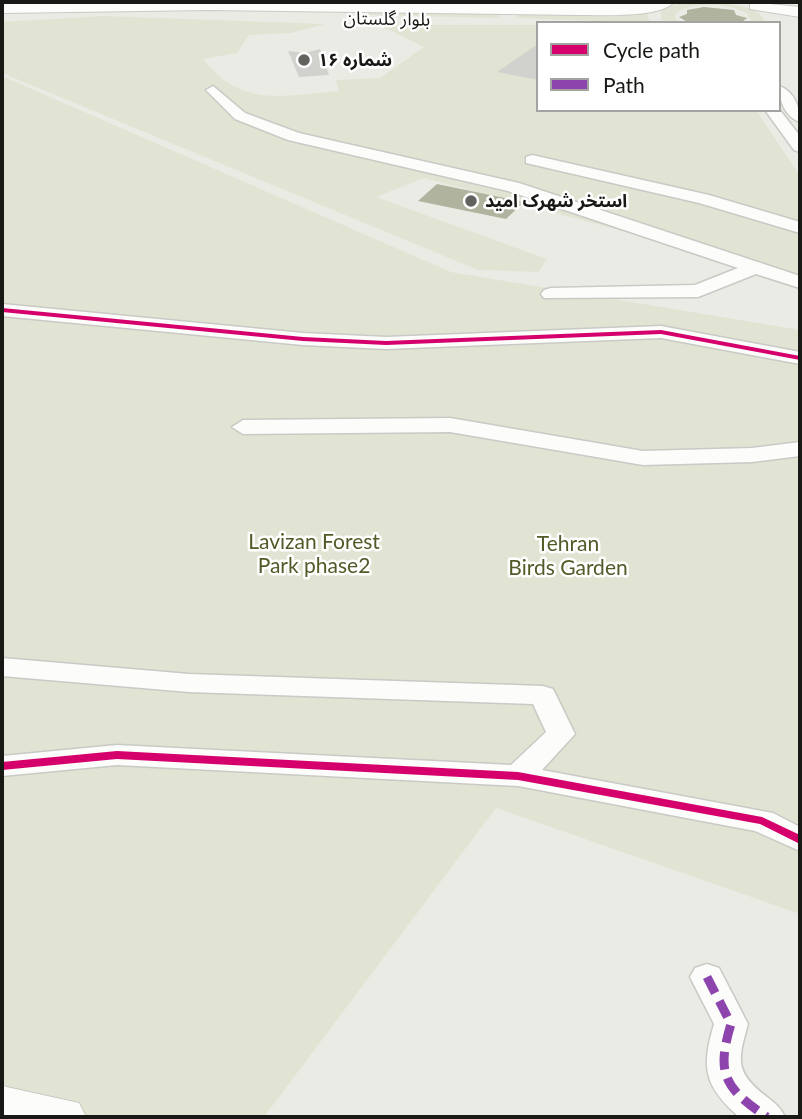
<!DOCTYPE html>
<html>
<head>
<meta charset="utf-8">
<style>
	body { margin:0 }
	#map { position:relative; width:802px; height:1119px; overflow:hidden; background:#ebebe6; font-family:Lato,sans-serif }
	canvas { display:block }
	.frame { position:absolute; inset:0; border:4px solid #181815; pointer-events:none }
	.legend { position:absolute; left:536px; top:21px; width:245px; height:91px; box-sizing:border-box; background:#fff; border:2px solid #a3a3a1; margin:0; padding:9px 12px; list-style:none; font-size:21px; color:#181815 }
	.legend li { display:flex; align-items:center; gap:14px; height:35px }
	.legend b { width:35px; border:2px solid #a3a3a1 }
</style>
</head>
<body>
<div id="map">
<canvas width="802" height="1119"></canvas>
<div class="frame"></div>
<ul class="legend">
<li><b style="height:9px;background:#d6006c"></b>Cycle path</li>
<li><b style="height:9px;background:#8e44ad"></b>Path</li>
</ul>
</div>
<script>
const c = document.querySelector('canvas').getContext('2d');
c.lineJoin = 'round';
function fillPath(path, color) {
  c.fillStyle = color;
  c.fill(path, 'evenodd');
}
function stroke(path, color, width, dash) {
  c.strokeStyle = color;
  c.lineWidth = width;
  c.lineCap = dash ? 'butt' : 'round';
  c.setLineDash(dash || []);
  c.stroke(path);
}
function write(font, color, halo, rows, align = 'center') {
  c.font = font + ' Lato,"Noto Sans Arabic",sans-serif';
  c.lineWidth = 5;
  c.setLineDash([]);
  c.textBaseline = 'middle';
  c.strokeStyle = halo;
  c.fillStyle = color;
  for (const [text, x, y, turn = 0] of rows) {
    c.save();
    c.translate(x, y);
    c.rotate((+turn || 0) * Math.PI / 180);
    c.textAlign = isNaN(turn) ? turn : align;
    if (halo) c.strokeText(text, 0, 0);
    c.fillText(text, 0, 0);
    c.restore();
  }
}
const green = new Path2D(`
	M 684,2 C 706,2 755,0 765,21 L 752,23 L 747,13 C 727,4 696,0 676,13 L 675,17 L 680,23 L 661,20 L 661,10 Z
	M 646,11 L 650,23 L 517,18 L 515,12 Z
	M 371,12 L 499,12 L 499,18 L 365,15 Z
	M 103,16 L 325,24 L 291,33 L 249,35 L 237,53 L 203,59 C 243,109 282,95 339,91 L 336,80 L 380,78 L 424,47 L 379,25 L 538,25 L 538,110 L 756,110 L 800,176 L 800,290 L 619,230 L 424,178 L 376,197 L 547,259 L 539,272 L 478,270 L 2,73 L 2,22 Z
	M 2,76 L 451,272 L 800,330 L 800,914 L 496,808 L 264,1117 L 2,1117 Z`);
const water = new Path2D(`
	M 704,7 L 734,10 L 736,15 L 747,18 L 741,23 L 689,23 L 679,17 L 687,14 L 687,10 Z
	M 437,184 L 524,202 L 506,219 L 418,201 Z`);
const building = new Path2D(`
	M 538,44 L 538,80 L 497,72 Z
	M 320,49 L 329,75 L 299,77 L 288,51 L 305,53 Z`);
const minor = new Path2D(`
	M 659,2 L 673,2 L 665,7 Z
	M 213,86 L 245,113 L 299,133 L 519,183 L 800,276 L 800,288 L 756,274 L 698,297 L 544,298 L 541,294 L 544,290 L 551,288 L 695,285 L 738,268 L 508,191 L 288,140 L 235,119 L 206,90 Z
	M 779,86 C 794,91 800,107 800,122 C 785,117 779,100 779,86 Z
	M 779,109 L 800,136 L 800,152 L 794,150 L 765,110 Z
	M 532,155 L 709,195 L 800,222 L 800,233 L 699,203 L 526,163 L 526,157 Z
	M 2,304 L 303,333 L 386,337 L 661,326 L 800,352 L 800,364 L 661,338 L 386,349 L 303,345 L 2,316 Z
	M 450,418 L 643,451 L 752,448 L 800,442 L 800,456 L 752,462 L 643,465 L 450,432 L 243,434 L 232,427 L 243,420 Z
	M 2,658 L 189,674 L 543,686 L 553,689 L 575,734 L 542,770 L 773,813 L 800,827 L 800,851 L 755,831 L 518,786 L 117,765 L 2,776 L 2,756 L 117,745 L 511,765 L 546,732 L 533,704 L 189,692 L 2,676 Z
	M 707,964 L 719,968 L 748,1024 C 738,1060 734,1072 767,1097 C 776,1104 780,1107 785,1117 L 739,1117 C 704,1086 701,1068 714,1024 L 690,977 L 695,968 Z`);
const major = new Path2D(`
	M 346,2 L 673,3 C 659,18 599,15 578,15 L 210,10 L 2,13 L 2,3 Z
	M 750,2 L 800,7 L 800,17 L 750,9 Z
	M 2,1086 L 79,1103 L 86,1117 L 2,1117 Z`);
const quiet = new Path2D(`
	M 707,977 L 731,1024 C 716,1073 724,1088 767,1117`);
const cycleway = new Path2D(`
	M 2,308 L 303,337 L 386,341 L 661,330 L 800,356 L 800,360 L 661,334 L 386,345 L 303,341 L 2,312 Z
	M 117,751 L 518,772 L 762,817 L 800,835 L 800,844 L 760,824 L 518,780 L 117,759 L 2,770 L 2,762 Z`);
const markers = [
	[304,60,7,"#62625e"],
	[471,201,7,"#62625e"]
];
const farStreetnames = [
	["بلوار گلستان",387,19,1]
];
const farPoinames = [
	["شماره ۱۶",318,60],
	["استخر شهرک امید",485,201]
];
const parkNames = [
	["Lavizan Forest",314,542],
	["Park phase2",314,566],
	["Tehran",568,544],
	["Birds Garden",568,568]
];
fillPath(green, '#e2e4d3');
fillPath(water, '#b0b39e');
fillPath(building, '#d1d1cd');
stroke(minor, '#c9c9c5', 3);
stroke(major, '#c9c9c5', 2);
fillPath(minor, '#fcfcfb');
fillPath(major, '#fcfcfb');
stroke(quiet, '#8e44ad', 9, [18, 9]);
fillPath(cycleway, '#d6006c');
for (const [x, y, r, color] of markers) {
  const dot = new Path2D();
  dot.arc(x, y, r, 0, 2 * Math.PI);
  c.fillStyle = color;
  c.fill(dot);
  stroke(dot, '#fff', 2.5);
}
write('18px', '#181815', '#fff', farStreetnames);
write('bold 18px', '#181815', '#fff', farPoinames, 'left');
write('21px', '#545928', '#fff', parkNames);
</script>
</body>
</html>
